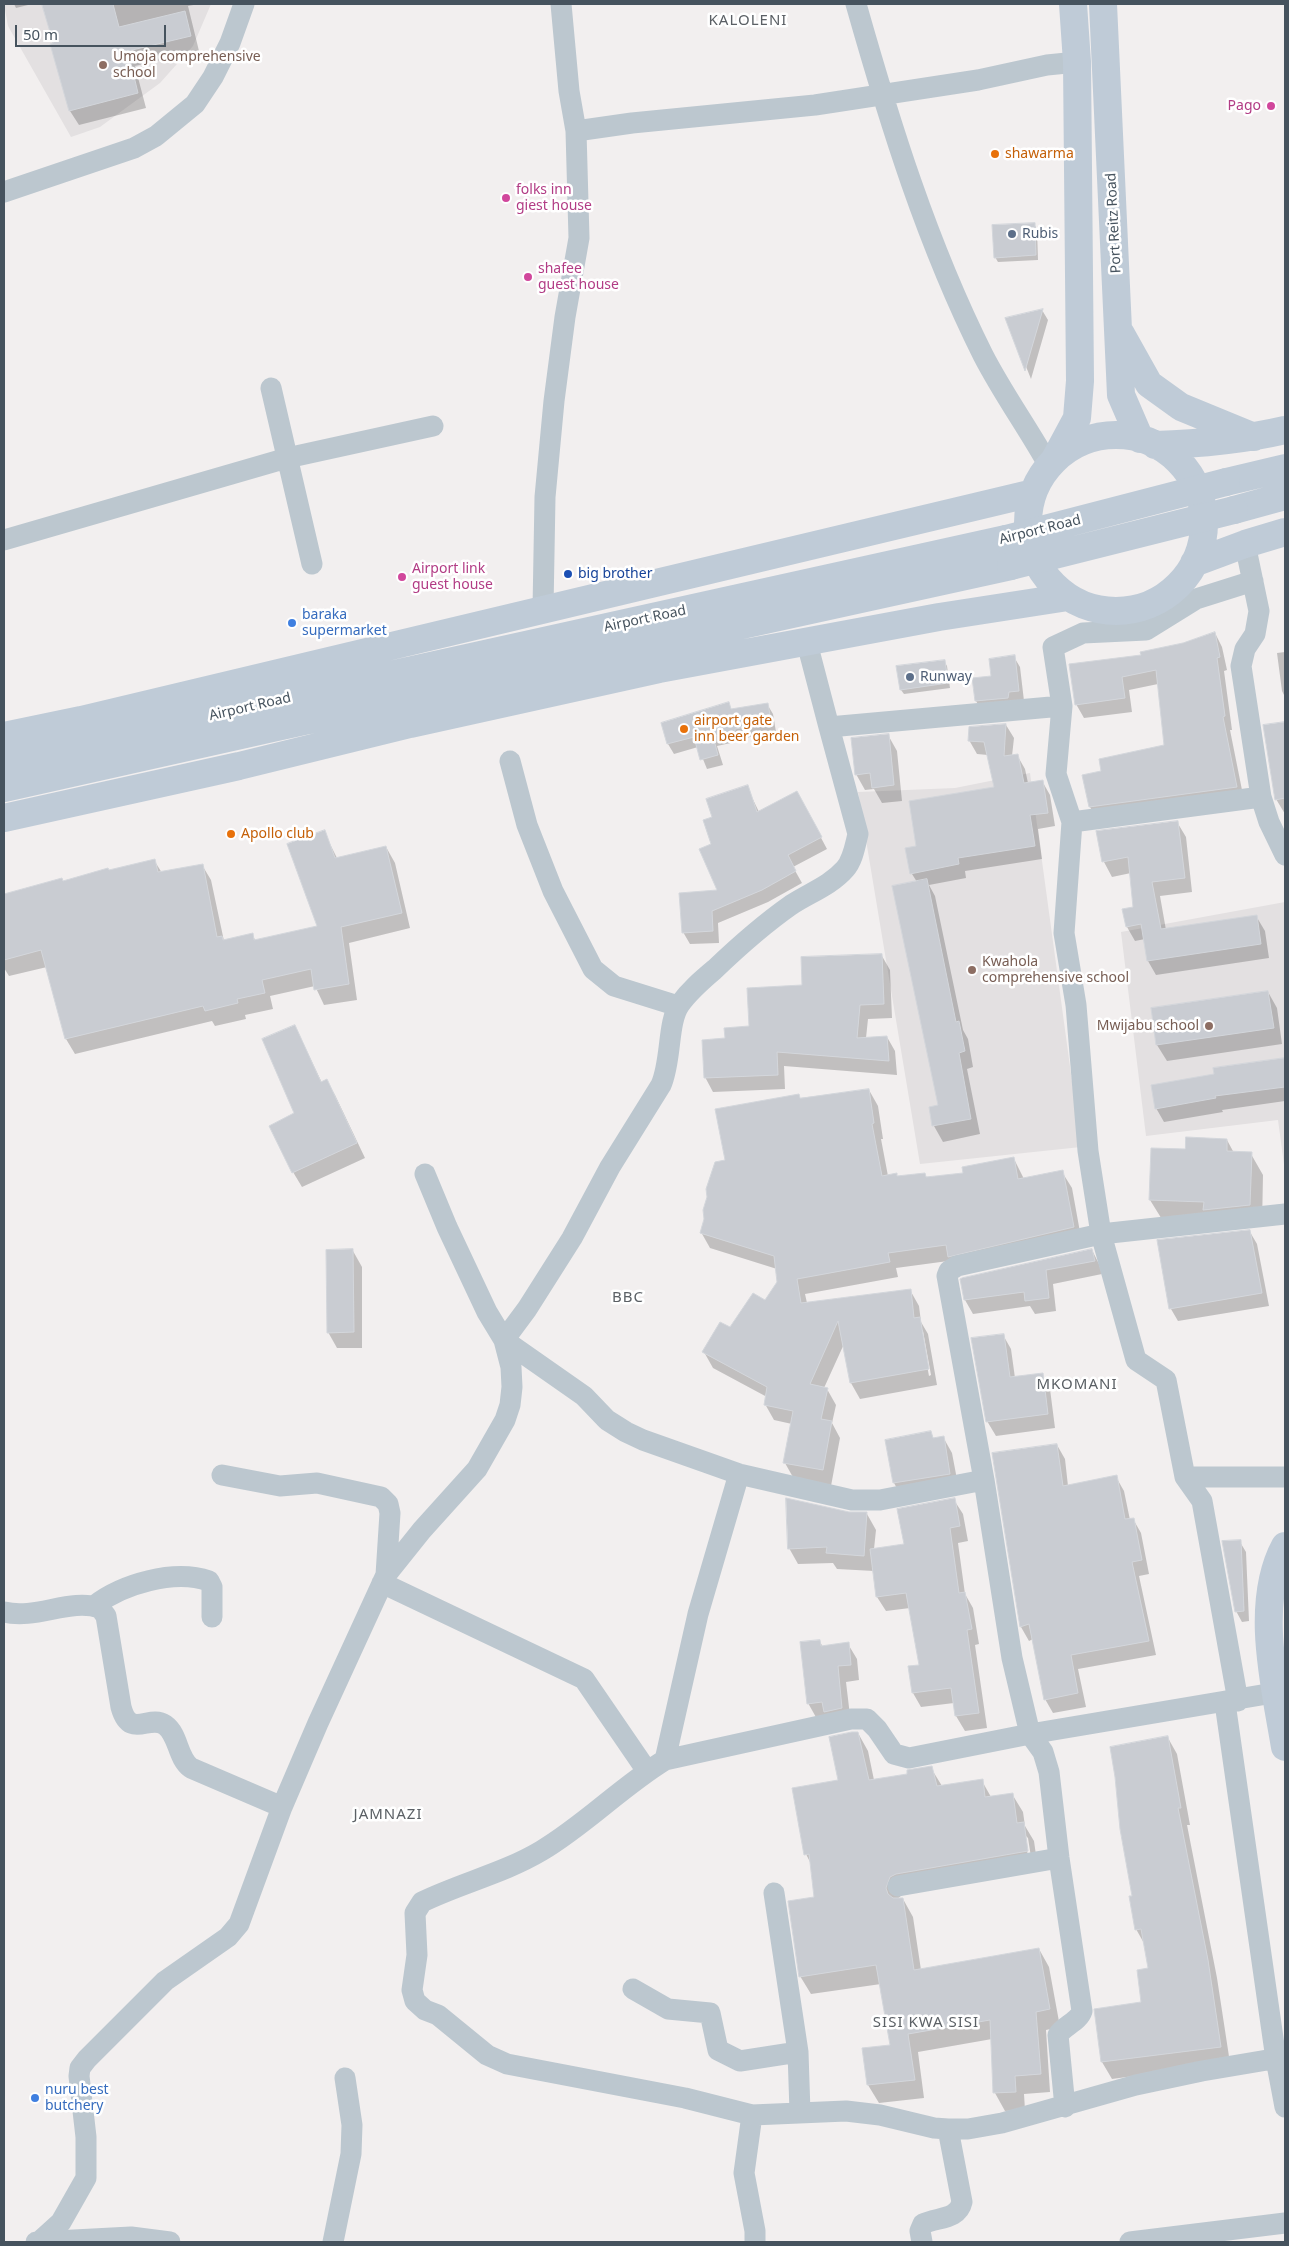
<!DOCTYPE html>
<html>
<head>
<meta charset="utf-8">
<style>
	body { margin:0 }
	#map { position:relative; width:1289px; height:2246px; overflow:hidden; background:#f2efef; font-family:"Noto Sans",sans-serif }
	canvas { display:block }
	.frame { position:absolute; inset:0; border:5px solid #46535e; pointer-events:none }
	.scale { position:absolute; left:15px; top:25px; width:151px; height:22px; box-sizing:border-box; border:2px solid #46535e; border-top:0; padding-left:6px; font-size:15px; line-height:18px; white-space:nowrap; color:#46535e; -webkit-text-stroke:4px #fff; paint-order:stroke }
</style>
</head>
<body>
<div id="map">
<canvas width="1289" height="2246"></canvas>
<div class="frame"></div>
<div class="scale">50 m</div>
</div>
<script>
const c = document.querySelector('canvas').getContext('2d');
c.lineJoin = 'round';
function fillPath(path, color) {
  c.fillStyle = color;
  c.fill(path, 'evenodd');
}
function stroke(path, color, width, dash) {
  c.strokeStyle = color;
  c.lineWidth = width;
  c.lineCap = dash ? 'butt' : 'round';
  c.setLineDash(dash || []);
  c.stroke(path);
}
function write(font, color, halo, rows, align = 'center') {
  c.font = font + ' "Noto Sans",sans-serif';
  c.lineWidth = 5;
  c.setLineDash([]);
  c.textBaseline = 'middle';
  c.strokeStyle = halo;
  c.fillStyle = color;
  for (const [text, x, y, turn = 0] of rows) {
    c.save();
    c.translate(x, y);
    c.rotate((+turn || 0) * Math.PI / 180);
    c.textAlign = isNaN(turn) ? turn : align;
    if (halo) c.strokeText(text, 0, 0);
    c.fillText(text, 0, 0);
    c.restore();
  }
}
const education = new Path2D(`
	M 4,4 L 211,4 L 193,46 L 160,83 L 100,127 L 71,137 L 8,26 Z
	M 1030,773 L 1081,1147 L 920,1164 L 858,792 L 955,788 Z
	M 1285,902 L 1285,1172 L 1278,1120 L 1146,1136 L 1121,932 Z`);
const shadow = new Path2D(`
	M 14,4 L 32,4 L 16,8 Z
	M 43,4 L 199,4 L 188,6 L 199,51 L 135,66 L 146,108 L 79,125 L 70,111 Z
	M 1034,224 L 1037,229 L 1038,260 L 998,262 L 995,257 Z
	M 1042,310 L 1048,320 L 1031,379 L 1007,319 Z
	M 1215,633 L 1222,647 L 1227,670 L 1224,671 L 1232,730 L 1230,730 L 1244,800 L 1098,820 L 1090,807 L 1103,772 L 1165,746 L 1158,684 L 1129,690 L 1132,712 L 1084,718 L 1076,704 L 1142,656 Z
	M 1285,652 L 1285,697 L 1282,691 L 1277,653 Z
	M 1014,657 L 1020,667 L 1024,701 L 982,711 L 976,701 L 992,677 Z
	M 944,661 L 947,666 L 950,688 L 904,694 L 901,690 Z
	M 728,704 L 732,710 L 767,704 L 773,714 L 776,732 L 740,739 L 740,741 L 717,746 L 723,765 L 707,769 L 698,747 L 674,754 L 668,744 L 663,724 Z
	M 1285,723 L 1285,814 L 1276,799 L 1264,726 Z
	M 1006,725 L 1014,738 L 1012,756 L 1017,755 L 1025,769 L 1028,783 L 1042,781 L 1050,795 L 1055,826 L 1038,829 L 1042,859 L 965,871 L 966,878 L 929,885 L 935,896 L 963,1030 L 968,1039 L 973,1067 L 967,1069 L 980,1134 L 943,1142 L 934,1126 L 940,1106 L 917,882 L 912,874 L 907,849 L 917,847 L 995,788 L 988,755 L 977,754 L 969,740 Z
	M 888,735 L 897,751 L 902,801 L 882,803 L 874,789 L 865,790 L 856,774 Z
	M 747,787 L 759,812 L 803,804 L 827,849 L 793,867 L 802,883 L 768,902 L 718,923 L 719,943 L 690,944 L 683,932 L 719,892 L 712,845 L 713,818 Z
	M 1177,822 L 1186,837 L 1192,892 L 1160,896 L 1166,930 L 1256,916 L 1265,931 L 1269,958 L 1156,975 L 1148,961 L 1145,939 L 1135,941 L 1127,927 L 1135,908 L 1131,873 L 1112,877 L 1104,862 L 1098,832 Z
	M 324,832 L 337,858 L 386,847 L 395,863 L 410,928 L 349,943 L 357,1000 L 324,1005 L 315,986 L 270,996 L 273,1009 L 245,1015 L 246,1019 L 215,1026 L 212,1021 L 75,1054 L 66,1039 L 47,967 L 9,976 L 4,968 L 4,895 L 61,880 L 63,882 L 154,860 L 162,873 L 202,865 L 211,880 L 224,941 L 252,935 L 256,941 L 319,927 Z
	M 882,956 L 890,970 L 892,1018 L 868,1019 L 866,1038 L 887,1037 L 895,1051 L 897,1075 L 784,1066 L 785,1089 L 713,1092 L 705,1077 L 726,1040 Z
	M 1268,992 L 1277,1008 L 1282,1044 L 1167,1061 L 1157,1045 Z
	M 295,1026 L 322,1083 L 327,1081 L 335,1095 L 365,1158 L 302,1187 L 293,1172 L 296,1114 Z
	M 1285,1059 L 1285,1101 L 1222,1110 L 1223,1112 L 1164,1122 L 1156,1108 L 1215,1075 L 1214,1069 Z
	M 869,1090 L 878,1106 L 883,1139 L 881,1139 L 888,1176 L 896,1174 L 898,1177 L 925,1174 L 927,1178 L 965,1174 L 1014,1159 L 1024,1179 L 1062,1172 L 1072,1188 L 1082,1243 L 896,1268 L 898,1277 L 805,1294 L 807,1303 L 910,1290 L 919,1306 L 921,1322 L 928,1334 L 937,1385 L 860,1399 L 851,1383 L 844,1344 L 824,1388 L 827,1389 L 836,1405 L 832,1423 L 840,1438 L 831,1486 L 794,1479 L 785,1463 L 792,1424 L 774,1420 L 765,1404 L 767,1397 L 713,1368 L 704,1352 L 765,1302 L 778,1282 L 777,1269 L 710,1248 L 701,1232 L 726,1160 L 798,1095 L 801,1100 ZM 920,1328 L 923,1331 L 931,1375 L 929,1376 Z
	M 1227,1140 L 1234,1153 L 1251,1154 L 1263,1175 L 1262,1226 L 1163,1221 L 1150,1200 Z
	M 1250,1232 L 1257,1244 L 1269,1306 L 1178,1321 L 1171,1309 Z
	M 1092,1250 L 1099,1264 L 1102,1274 L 1053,1284 L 1056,1311 L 1035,1314 L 1030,1306 L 973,1314 L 965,1300 L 962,1280 Z
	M 353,1251 L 362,1267 L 362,1348 L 337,1348 L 328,1332 Z
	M 1003,1335 L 1011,1349 L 1015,1378 L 1042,1375 L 1050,1389 L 1055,1428 L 996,1436 L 987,1421 Z
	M 931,1433 L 934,1439 L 943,1437 L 952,1453 L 959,1490 L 903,1499 L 894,1483 L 886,1441 Z
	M 1057,1445 L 1065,1459 L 1068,1486 L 1116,1477 L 1124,1491 L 1130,1520 L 1133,1519 L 1141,1533 L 1149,1574 L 1139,1576 L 1156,1655 L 1078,1669 L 1086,1707 L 1053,1713 L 1045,1699 L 1033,1639 L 1029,1641 L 1021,1627 L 993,1454 Z
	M 954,1500 L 963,1514 L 968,1541 L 958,1543 L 965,1594 L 973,1608 L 979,1644 L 975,1645 L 987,1728 L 965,1731 L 956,1716 L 954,1703 L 921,1707 L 913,1693 L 921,1666 L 910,1608 L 886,1611 L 877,1597 L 874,1571 L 837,1569 L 833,1563 L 798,1564 L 789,1548 L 849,1513 L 867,1514 L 876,1530 L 874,1549 L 905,1545 Z
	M 1240,1542 L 1246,1552 L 1249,1621 L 1242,1622 L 1236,1611 Z
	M 820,1642 L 823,1647 L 848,1644 L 857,1659 L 859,1680 L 846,1682 L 851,1724 L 817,1719 L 808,1703 Z
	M 858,1733 L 868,1751 L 874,1780 L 909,1775 L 931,1768 L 942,1786 L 982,1781 L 991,1797 L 1012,1794 L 1023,1812 L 1025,1826 L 1034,1841 L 1038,1869 L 906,1892 L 897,1899 L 903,1899 L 913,1917 L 921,1970 L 1039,1949 L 1049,1967 L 1060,2027 L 1046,2030 L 1050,2092 L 1024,2094 L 1025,2110 L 1005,2111 L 995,2093 L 992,2039 L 918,2052 L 924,2098 L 879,2103 L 868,2085 L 891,2046 L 881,1984 L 811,1994 L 800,1976 L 816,1898 L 812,1866 L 806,1854 L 840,1781 ZM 1025,1835 L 1028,1838 L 1031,1857 L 1028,1857 Z
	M 1168,1738 L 1177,1754 L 1190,1825 L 1187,1825 L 1217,1978 L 1230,2063 L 1112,2079 L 1102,2062 L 1143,2003 L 1149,1969 L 1145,1945 L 1136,1929 L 1133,1897 Z`);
const building = new Path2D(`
	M 42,4 L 113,4 L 119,27 L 185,11 L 191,36 L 128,51 L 138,93 L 69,111 L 50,44 L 53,43 Z
	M 1035,223 L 1036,255 L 994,258 L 992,225 Z
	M 1043,309 L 1025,371 L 1005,318 Z
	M 1215,632 L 1220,657 L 1217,658 L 1225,716 L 1223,717 L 1237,787 L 1089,807 L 1082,775 L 1101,771 L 1099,759 L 1164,745 L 1156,670 L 1122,677 L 1125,698 L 1075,705 L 1069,664 L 1141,655 L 1140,652 L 1183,643 Z
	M 1015,655 L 1019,691 L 1009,692 L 1008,698 L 975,701 L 972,678 L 991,676 L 989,659 Z
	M 945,660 L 948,683 L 900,690 L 896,666 Z
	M 729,702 L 731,709 L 768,703 L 771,722 L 735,729 L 735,731 L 713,736 L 718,755 L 700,760 L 694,737 L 667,744 L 661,723 Z
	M 1285,722 L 1285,798 L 1275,800 L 1263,725 Z
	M 1006,724 L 1004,756 L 1018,754 L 1024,783 L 1043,780 L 1048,813 L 1030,815 L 1035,846 L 958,858 L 959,864 L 910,874 L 905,848 L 916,846 L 909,801 L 994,787 L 984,742 L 968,741 L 969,727 Z
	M 889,734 L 894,785 L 872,788 L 870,773 L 855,775 L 851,738 Z
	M 748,785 L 757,812 L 797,791 L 822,837 L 788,855 L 796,871 L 762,890 L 712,911 L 713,931 L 682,933 L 679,893 L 717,890 L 699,849 L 711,844 L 703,820 L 712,817 L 706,799 Z
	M 1178,821 L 1185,878 L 1152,882 L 1161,929 L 1257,915 L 1261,944 L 1147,961 L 1141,924 L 1126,927 L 1122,909 L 1133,907 L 1128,857 L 1102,862 L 1096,831 Z
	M 325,830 L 335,858 L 386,846 L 402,913 L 341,927 L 349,984 L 314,990 L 311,969 L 262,980 L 265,993 L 237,999 L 238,1003 L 205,1011 L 203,1006 L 65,1039 L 41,950 L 4,960 L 4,894 L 62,878 L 63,881 L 108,868 L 109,870 L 155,859 L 158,872 L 203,864 L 217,937 L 222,936 L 223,940 L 253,933 L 254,940 L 317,926 L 287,844 Z
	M 927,879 L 956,1022 L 959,1021 L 965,1051 L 959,1053 L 971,1119 L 932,1126 L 929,1107 L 938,1105 L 892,886 Z
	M 882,954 L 884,1004 L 860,1005 L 857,1038 L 887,1036 L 889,1061 L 777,1052 L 778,1075 L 704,1078 L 702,1040 L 725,1038 L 724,1028 L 749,1026 L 747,988 L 802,985 L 801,957 Z
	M 1268,991 L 1274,1028 L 1156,1045 L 1151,1008 Z
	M 295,1025 L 321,1082 L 327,1079 L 357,1143 L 292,1173 L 269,1126 L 294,1113 L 262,1039 Z
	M 1285,1058 L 1285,1087 L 1215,1096 L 1216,1098 L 1155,1109 L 1151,1085 L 1214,1074 L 1213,1068 Z
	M 869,1089 L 874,1123 L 872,1124 L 882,1176 L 897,1173 L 897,1176 L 925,1173 L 926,1177 L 963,1173 L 962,1167 L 1014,1157 L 1018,1179 L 1063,1170 L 1074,1227 L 948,1257 L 946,1245 L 888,1253 L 890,1262 L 797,1279 L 801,1303 L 911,1289 L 914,1318 L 920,1317 L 929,1369 L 850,1383 L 838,1321 L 810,1384 L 828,1388 L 821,1419 L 832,1421 L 823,1470 L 783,1463 L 793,1411 L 764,1405 L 767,1387 L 702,1352 L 720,1322 L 730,1327 L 753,1293 L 765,1300 L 777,1282 L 774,1256 L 700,1233 L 704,1219 L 703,1210 L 707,1197 L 706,1189 L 715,1162 L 725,1160 L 715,1109 L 799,1094 L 800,1098 Z
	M 1186,1137 L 1227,1139 L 1227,1151 L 1252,1152 L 1250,1205 L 1203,1210 L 1204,1202 L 1149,1200 L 1151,1148 L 1185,1149 Z
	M 1250,1230 L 1262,1293 L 1169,1309 L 1157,1240 Z
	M 353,1249 L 354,1332 L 327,1333 L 326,1250 Z
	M 1092,1249 L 1095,1261 L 1046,1270 L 1049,1298 L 1025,1301 L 1024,1292 L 964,1300 L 960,1279 L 962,1278 Z
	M 1004,1334 L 1010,1377 L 1043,1373 L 1048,1414 L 986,1422 L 971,1338 Z
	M 931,1431 L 933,1438 L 944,1436 L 950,1474 L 893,1483 L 885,1440 Z
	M 1057,1444 L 1063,1486 L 1117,1475 L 1125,1519 L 1134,1518 L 1142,1560 L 1132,1562 L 1149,1641 L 1071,1655 L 1078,1693 L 1044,1700 L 1029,1624 L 1020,1627 L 992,1453 Z
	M 786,1498 L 849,1512 L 867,1512 L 864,1556 L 826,1553 L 827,1547 L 788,1549 Z
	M 955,1498 L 960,1526 L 950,1528 L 959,1593 L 965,1592 L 972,1629 L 967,1630 L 979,1713 L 955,1716 L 951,1688 L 912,1693 L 908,1666 L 919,1665 L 906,1593 L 876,1597 L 870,1549 L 904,1544 L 897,1509 Z
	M 1241,1540 L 1244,1611 L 1235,1612 L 1222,1541 Z
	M 820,1640 L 821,1646 L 849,1642 L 851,1665 L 838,1666 L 842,1708 L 824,1712 L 822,1702 L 807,1704 L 800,1642 Z
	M 852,1732 L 858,1732 L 869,1780 L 907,1774 L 907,1770 L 932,1766 L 937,1786 L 983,1779 L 985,1797 L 1013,1793 L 1017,1823 L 1024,1822 L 1028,1851 L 896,1874 L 890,1877 L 886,1888 L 888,1894 L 893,1898 L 903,1898 L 914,1970 L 1039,1948 L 1050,2009 L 1036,2012 L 1041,2074 L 1015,2076 L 1016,2092 L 993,2093 L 990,2020 L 908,2034 L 915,2080 L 867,2085 L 862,2048 L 890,2045 L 876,1965 L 799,1977 L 788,1901 L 814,1897 L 809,1854 L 804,1855 L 792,1788 L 838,1780 L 829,1737 Z
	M 1168,1736 L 1181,1808 L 1178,1808 L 1208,1960 L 1221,2047 L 1101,2062 L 1094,2009 L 1141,2002 L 1137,1970 L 1148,1968 L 1141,1929 L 1135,1930 L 1129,1896 L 1132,1896 L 1120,1829 L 1115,1777 L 1110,1747 Z`);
const street = new Path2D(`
	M 561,4 L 569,91 L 576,131 L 632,123 L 815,105 L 978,80 L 1047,65 L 1077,62
	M 856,4 C 890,124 927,243 983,355 C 1003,394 1028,428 1049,466
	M 4,192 L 134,148 L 156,136 L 195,104 L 213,77 L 230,43 L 244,4
	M 271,388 L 312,564
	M 4,540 L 287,458 L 433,426
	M 1245,544 L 1259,611 L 1255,634 L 1245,649 L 1241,666 L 1261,797 L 1269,822 L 1285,855
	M 543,609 L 545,497 L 554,401 L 565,317 L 579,238 L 576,131
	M 807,643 L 829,727
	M 510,761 L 527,825 L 553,891 L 593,969 L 614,986 L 678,1006
	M 1072,822 L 1261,797
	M 425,1174 L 447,1227 L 487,1312 L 504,1340 L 584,1396 L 607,1420 L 626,1432 L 643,1440 L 739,1474 L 852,1500 L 880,1500 L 984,1480
	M 222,1475 L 280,1486 L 317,1483 L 381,1497 L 388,1504 L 390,1513 L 386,1575
	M 1185,1477 L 1285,1477
	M 382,1583 L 584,1679 L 647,1771
	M 94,1606 C 122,1584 174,1569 209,1581 L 212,1587 L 212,1617
	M 4,1612 C 36,1620 70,1598 100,1608 L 106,1616 L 121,1707 C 130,1740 149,1714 165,1725 C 179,1735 177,1758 191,1768 L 282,1807
	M 1285,1691 L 1030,1734 L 909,1758 L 894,1754 L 877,1729 L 867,1719 L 851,1719 L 665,1760 C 621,1787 585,1825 541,1851 C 504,1873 461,1883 422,1902 L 415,1913 L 417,1955 L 412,1990 L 415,2001 L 425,2010 L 438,2015 L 487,2055 L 507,2064 L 685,2098 L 752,2115 L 846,2111 L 880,2115 L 934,2128 L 948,2129 L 968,2129 L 1002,2123 L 1136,2085 L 1202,2071 L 1285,2057
	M 1238,1701 L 1202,1501 L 1185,1477 L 1166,1380 L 1136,1360 L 1101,1234 L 1088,1151 L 1076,1005 L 1064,933 L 1072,822 L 1056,774 L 1062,706 L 1053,647 L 1083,633 L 1146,630 L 1196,599 L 1253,581
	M 1225,1703 L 1276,2059 L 1285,2107
	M 665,1760 L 698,1614 L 739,1474
	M 898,1886 L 1059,1858
	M 633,1989 L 668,2009 L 710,2013 L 718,2050 L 740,2061 L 798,2052 L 774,1893
	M 798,2052 L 800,2112
	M 1065,2107 L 1058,2035 C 1064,2026 1079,2021 1082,2011 L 1059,1858 L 1049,1772 L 1043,1752 L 1030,1734 L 1012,1658 L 984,1480 L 947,1276 L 949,1271 L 957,1266 L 1101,1234 L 1285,1214
	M 752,2115 L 744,2173 L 755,2231 L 755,2242
	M 40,2241 L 61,2222 L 86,2178 L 86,2137 L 79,2076 L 80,2068 L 87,2059 L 165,1981 L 228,1937 L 239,1924 L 282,1807 L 318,1723 L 386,1575 L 422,1530 L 477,1469 L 505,1420 L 510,1405 L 512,1387 L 511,1367 L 504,1340 L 527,1309 L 572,1238 L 610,1167 L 661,1085 C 672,1060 667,1022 680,1004 C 690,990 702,980 715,969 C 739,946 764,924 791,905 C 809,893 830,886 845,869 C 853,860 855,846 858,834 L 829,727 L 1062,706
	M 36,2242 L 131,2237 L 170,2242
	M 333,2242 L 351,2154 L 352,2125 L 345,2078
	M 922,2242 L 920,2231 L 923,2224 C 937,2217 958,2220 962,2202 L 948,2129
	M 1130,2242 L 1285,2223`);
const secondary = new Path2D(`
	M 1103,4 L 1121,395 L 1140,439
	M 1121,334 L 1149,384 L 1181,407 L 1254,437
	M1028 523a88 88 0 1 1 176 0a88 88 0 1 1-176 0Z
	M 1155,445 C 1199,444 1242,440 1285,430
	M 1055,459 L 1077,418 L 1080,381 L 1077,62 L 1073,4
	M 1226,482 L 1285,468
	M 1234,510 L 1285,496
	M 1194,563 L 1245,544 L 1285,532
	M 4,736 L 81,720 L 1033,493
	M 4,763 L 268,702 L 1006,539
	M 4,788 L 272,728 L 1011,566
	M 4,818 L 239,766 L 410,724 L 659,669 L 939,617 L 1068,597
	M 1285,1546 C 1254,1603 1275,1686 1285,1747`);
const secondaryBridge = new Path2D(`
	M 1006,539 L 1226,482
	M 1011,566 L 1234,510`);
const markers = [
	[103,65,5,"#8d6e63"],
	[1271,106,5,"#d1479c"],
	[995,154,5,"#e8710a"],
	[506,198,5,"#d1479c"],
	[1012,234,5,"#5c6f8a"],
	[528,277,5,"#d1479c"],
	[568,574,5,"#1a4fb4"],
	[402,577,5,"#d1479c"],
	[292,623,5,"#3f7fe0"],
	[910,677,5,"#5c6f8a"],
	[684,729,5,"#e8710a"],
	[231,834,5,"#e8710a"],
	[972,970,5,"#8d6e63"],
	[1209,1026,5,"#8d6e63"],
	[35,2098,5,"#3f7fe0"]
];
const educationNames = [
	["Umoja comprehensive",113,57],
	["school",113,73],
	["Kwahola",982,962],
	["comprehensive school",982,978],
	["Mwijabu school",1199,1026,"right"]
];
const hotelNames = [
	["Pago",1261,106,"right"],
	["folks inn",516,190],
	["giest house",516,206],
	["shafee",538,269],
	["guest house",538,285],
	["Airport link",412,569],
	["guest house",412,585]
];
const foodNames = [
	["shawarma",1005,154],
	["airport gate",694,721],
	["inn beer garden",694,737],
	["Apollo club",241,834]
];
const streetNames = [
	["Port Reitz Road",1114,223,-93],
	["Airport Road",1040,530,-14],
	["Airport Road",645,619,-12],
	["Airport Road",250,707,-13]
];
const serviceNames = [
	["Rubis",1022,234],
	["Runway",920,677]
];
const transitNames = [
	["big brother",578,574]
];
const shopNames = [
	["baraka",302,615],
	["supermarket",302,631],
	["nuru best",45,2090],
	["butchery",45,2106]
];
const neighbourhoodNames = [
	["KALOLENI",748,21],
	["BBC",628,1298],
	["MKOMANI",1077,1385],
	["JAMNAZI",388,1815],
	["SISI KWA SISI",926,2023]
];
fillPath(education, '#e3e0e1');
fillPath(shadow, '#0003');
fillPath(building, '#c9ccd2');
stroke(building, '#d3d6db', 1);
stroke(street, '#bcc7cf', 21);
stroke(secondary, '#bfcbd7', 28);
stroke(secondaryBridge, '#bfcbd7', 28);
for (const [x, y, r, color] of markers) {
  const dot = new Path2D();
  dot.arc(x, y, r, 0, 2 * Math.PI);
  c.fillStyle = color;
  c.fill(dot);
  stroke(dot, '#fff', 2);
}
write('14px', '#785e54', '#fff', educationNames, 'left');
write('14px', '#b23c85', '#fff', hotelNames, 'left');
write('14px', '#c56008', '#fff', foodNames, 'left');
write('14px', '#46535e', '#fff', streetNames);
write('14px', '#4e5e75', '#fff', serviceNames, 'left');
write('14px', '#164399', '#fff', transitNames, 'left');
write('14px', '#366cbe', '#fff', shopNames, 'left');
c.letterSpacing = '1px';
write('15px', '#5b6065', '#fff', neighbourhoodNames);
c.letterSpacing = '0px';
</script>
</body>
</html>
